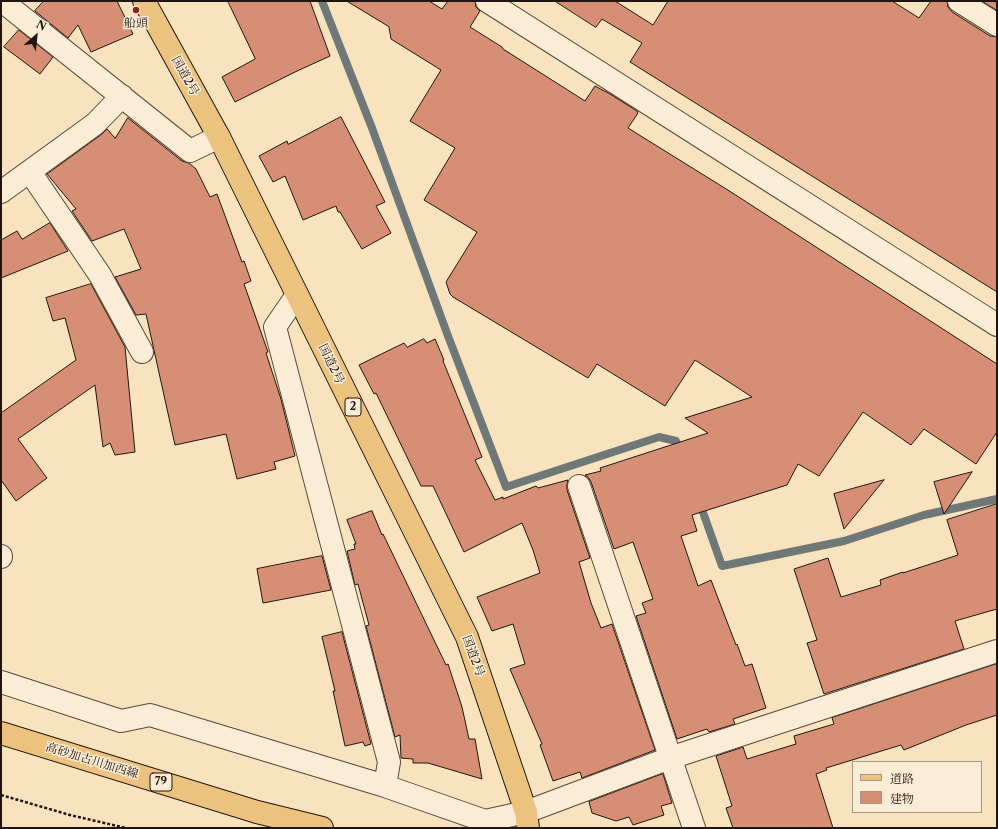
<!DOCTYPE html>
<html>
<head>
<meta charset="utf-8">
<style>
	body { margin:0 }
	#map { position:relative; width:998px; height:829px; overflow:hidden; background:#f9e3be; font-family:"Libre Caslon Text","Noto Serif JP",serif }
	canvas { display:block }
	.frame { position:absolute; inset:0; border:2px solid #201510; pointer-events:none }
	.legend { position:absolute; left:852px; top:761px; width:130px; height:52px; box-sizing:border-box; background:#fbedd5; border:1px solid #a39786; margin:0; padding:5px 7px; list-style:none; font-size:12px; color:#201510 }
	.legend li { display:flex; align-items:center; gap:8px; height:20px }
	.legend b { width:20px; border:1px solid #a39786 }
	.north { position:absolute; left:16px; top:16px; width:40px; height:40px; -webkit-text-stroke:3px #fbedd5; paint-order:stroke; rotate:27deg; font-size:11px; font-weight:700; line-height:16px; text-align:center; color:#201510 }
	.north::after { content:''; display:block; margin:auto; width:14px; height:18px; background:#201510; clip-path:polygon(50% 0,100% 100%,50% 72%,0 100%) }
</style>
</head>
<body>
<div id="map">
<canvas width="998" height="829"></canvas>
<div class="frame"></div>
<ul class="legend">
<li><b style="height:5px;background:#ecc27f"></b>道路</li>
<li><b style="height:11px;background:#d68f75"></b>建物</li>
</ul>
<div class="north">N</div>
</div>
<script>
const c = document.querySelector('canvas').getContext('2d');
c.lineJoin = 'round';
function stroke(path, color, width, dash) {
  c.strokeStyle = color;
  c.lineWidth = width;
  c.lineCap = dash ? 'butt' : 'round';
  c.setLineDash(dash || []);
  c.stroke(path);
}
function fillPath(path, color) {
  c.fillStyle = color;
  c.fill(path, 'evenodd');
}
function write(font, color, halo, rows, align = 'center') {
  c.font = font + ' "Libre Caslon Text","Noto Serif JP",serif';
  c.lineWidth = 3;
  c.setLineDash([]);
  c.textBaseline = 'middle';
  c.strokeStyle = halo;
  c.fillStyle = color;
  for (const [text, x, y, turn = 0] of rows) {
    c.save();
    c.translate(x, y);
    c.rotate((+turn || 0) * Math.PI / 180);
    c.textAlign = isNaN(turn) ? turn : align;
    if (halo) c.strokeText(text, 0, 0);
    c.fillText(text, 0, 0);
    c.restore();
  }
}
const stream = new Path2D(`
	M 322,1 L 372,128 L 448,336 L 506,487 L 659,437 L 676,441 L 681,453
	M 699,501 L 722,566 L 844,541 L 924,515 L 997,499`);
const building = new Path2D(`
	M 44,1 L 117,1 L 133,34 L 91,52 L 78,25 L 68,38 L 35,11 Z
	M 228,1 L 310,1 L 330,56 L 295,72 L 235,102 L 222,77 L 255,59 Z
	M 347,1 L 429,1 L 442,9 L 448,1 L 475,1 L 476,7 L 480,11 L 470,27 L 502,47 L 503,49 L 585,101 L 595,86 L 610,94 L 637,111 L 638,113 L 628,128 L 731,192 L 997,364 L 997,432 L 976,464 L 924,429 L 911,445 L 863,412 L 819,476 L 798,464 L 787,485 L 692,515 L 697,531 L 681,536 L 698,586 L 711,580 L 736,645 L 737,644 L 745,666 L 752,664 L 766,708 L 733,719 L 735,724 L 709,732 L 707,729 L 677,739 L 636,616 L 646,613 L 642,603 L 653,599 L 633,542 L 614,549 L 591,482 L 588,477 L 585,475 L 601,471 L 600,468 L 708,433 L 685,418 L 752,397 L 695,360 L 665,406 L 597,364 L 588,378 L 453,297 L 450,294 L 446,282 L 477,232 L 424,200 L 455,148 L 410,121 L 441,70 L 391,39 L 389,27 Z
	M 555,1 L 615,1 L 653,25 L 668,1 L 892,1 L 919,18 L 931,1 L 947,1 L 948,7 L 952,12 L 990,36 L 997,37 L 997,292 L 630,62 L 642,43 L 602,19 L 596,27 Z
	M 982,1 L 997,1 L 997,10 Z
	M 19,30 L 53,57 L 40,74 L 4,47 Z
	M 341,117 L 385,202 L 376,206 L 391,233 L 362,249 L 340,212 L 338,212 L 336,206 L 303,220 L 285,176 L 273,182 L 259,156 L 287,141 L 288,144 Z
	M 128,118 L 182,161 L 189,163 L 196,169 L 210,197 L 217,194 L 242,262 L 244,261 L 251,281 L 244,284 L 268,352 L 266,353 L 281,399 L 295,456 L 274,462 L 276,469 L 237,479 L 226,434 L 175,445 L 146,314 L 136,315 L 115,277 L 141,269 L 124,229 L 92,241 L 72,211 L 76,209 L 47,174 L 102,134 L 107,129 L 115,138 Z
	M 50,223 L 68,251 L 1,278 L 1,240 L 17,231 L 22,239 Z
	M 91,284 L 125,347 L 135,452 L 115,455 L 110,443 L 103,447 L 95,385 L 18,439 L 47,478 L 16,501 L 1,480 L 1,413 L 76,360 L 65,318 L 53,321 L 46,298 Z
	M 424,339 L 427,343 L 435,339 L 444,360 L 443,361 L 482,457 L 475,460 L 495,500 L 503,497 L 503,499 L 536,486 L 538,488 L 568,480 L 567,484 L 567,490 L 590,558 L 579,562 L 591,603 L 601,628 L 612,624 L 655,750 L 582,778 L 580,772 L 553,781 L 540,745 L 542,744 L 510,669 L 525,664 L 513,624 L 492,631 L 477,597 L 540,573 L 533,550 L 522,523 L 464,552 L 433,486 L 421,486 L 376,393 L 374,394 L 359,365 L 404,343 L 407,347 Z
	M 972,472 L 944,514 L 934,482 Z
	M 884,480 L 844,529 L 834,494 Z
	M 997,504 L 997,609 L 955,621 L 964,649 L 824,694 L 807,643 L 817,640 L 794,569 L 828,558 L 841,597 L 881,585 L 880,580 L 903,572 L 903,573 L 958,555 L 947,520 Z
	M 372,511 L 382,535 L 383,534 L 446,665 L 448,664 L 462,707 L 469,739 L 475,739 L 482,779 L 428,763 L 413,763 L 413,759 L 401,758 L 400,735 L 395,737 L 366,626 L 369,625 L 358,584 L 355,585 L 347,551 L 355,549 L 354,544 L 356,544 L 347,520 Z
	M 322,556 L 331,590 L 263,603 L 257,569 Z
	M 342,632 L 371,744 L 365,746 L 363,742 L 345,746 L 333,691 L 335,691 L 322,637 Z
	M 997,664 L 997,715 L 966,725 L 904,750 L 901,745 L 826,768 L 827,770 L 816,774 L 833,828 L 733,828 L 726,808 L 732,806 L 716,756 L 743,747 L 747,759 L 796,744 L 794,736 L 834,724 L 832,718 Z
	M 663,774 L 672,803 L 661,806 L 664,815 L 633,825 L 629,817 L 616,821 L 592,813 L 589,802 Z`);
const path = new Path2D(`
	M 1,795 L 70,815 L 126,828`);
const minor = new Path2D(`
	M 2,1 L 190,151 L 219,137
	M 487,1 L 997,325
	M 959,1 L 997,25
	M 30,172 L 100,275 L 142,352
	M 1,192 L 95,124 L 122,96
	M 297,295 L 275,327 L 389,762 L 385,786
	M 579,486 L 694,828
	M 1,556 L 1,557
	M 1,682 L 121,721 L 150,715 L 385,786 L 485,821 L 526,812 L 670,758 L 997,651`);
const major = new Path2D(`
	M 1,733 L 257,812 L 322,828`);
const highway = new Path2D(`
	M 144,1 L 219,137 L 467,637 L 526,812 L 528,828`);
const markers = [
	[136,10,4,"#8f2418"]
];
const shields = [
	[353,407,16],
	[161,782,22]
];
const shieldNames = [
	["2",353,407],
	["79",161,782]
];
const poiNames = [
	["船頭",136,24]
];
const streetNames = [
	["国道2号",185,76,61],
	["国道2号",331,364,64],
	["国道2号",473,656,70],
	["高砂加古川加西線",92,761,17]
];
stroke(stream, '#6e7977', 8);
fillPath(building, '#d68f75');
stroke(building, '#201510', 1);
stroke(minor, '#56483c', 24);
stroke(major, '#201510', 24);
stroke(highway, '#201510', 24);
stroke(path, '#201510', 2.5, [3, 2]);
stroke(minor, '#fbedd5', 22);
stroke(major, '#ecc27f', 22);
stroke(highway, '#ecc27f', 22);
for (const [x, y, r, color] of markers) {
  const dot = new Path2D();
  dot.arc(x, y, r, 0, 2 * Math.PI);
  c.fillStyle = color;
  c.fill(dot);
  stroke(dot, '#fbedd5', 1.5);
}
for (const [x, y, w] of shields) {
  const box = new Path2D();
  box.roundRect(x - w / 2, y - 9, w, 18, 3);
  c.fillStyle = '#fbedd5';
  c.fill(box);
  stroke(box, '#201510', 1);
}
write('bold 11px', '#201510', null, shieldNames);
write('12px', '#201510', '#fbedd5', poiNames);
write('12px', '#201510', '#fbedd5', streetNames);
</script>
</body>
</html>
